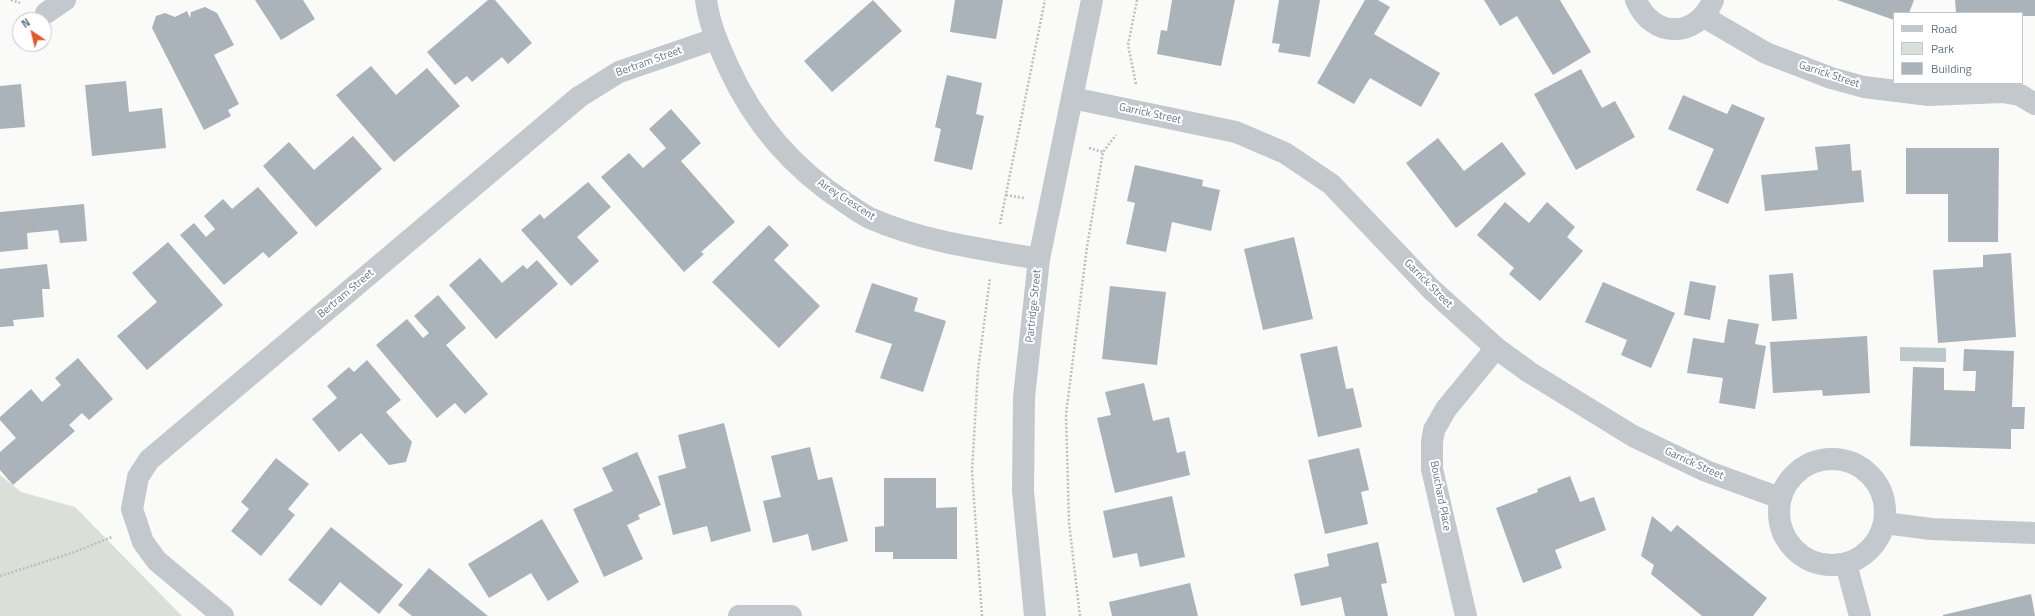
<!DOCTYPE html>
<html>
<head>
<meta charset="utf-8">
<style>
	body { margin:0 }
	#map { position:relative; width:2035px; height:616px; overflow:hidden; background:#fafaf8; font-family:"Titillium Web",sans-serif }
	canvas { display:block }
	.legend { position:absolute; left:1893px; top:12px; width:130px; height:72px; box-sizing:border-box; background:#fff; border:1px solid #c1c8cd; margin:0; padding:5px 7px; list-style:none; font-size:12px; color:#657683 }
	.legend li { display:flex; align-items:center; gap:8px; height:20px }
	.legend b { width:20px; border:1px solid #c1c8cd }
	.north { position:absolute; left:12px; top:12px; width:40px; height:40px; box-sizing:border-box; background:#fff; border:1px solid #c1c8cd; border-radius:50%; rotate:325deg; font-size:11px; font-weight:700; line-height:16px; text-align:center; color:#657683 }
	.north::after { content:''; display:block; margin:auto; width:14px; height:18px; background:#e4572e; clip-path:polygon(50% 0,100% 100%,50% 72%,0 100%) }
</style>
</head>
<body>
<div id="map">
<canvas width="2035" height="616"></canvas>
<ul class="legend">
<li><b style="height:5px;background:#c3c8cc"></b>Road</li>
<li><b style="height:11px;background:#dadfd7"></b>Park</li>
<li><b style="height:11px;background:#aab3b9"></b>Building</li>
</ul>
<div class="north">N</div>
</div>
<script>
const c = document.querySelector('canvas').getContext('2d');
c.lineJoin = 'round';
function fillPath(path, color) {
  c.fillStyle = color;
  c.fill(path, 'evenodd');
}
function stroke(path, color, width, dash) {
  c.strokeStyle = color;
  c.lineWidth = width;
  c.lineCap = dash ? 'butt' : 'round';
  c.setLineDash(dash || []);
  c.stroke(path);
}
function write(font, color, halo, rows, align = 'center') {
  c.font = font + ' "Titillium Web",sans-serif';
  c.lineWidth = 4;
  c.setLineDash([]);
  c.textBaseline = 'middle';
  c.strokeStyle = halo;
  c.fillStyle = color;
  for (const [text, x, y, turn = 0] of rows) {
    c.save();
    c.translate(x, y);
    c.rotate((+turn || 0) * Math.PI / 180);
    c.textAlign = isNaN(turn) ? turn : align;
    if (halo) c.strokeText(text, 0, 0);
    c.fillText(text, 0, 0);
    c.restore();
  }
}
const green = new Path2D(`
	M 0,475 L 21,492 L 75,507 L 182,616 L 0,616 Z`);
const water = new Path2D(`
	M 1900,347 L 1946,348 L 1946,362 L 1900,361 Z`);
const building = new Path2D(`
	M 255,0 L 303,0 L 315,19 L 281,40 Z
	M 488,0 L 495,0 L 532,43 L 508,64 L 502,57 L 472,82 L 467,76 L 455,85 L 427,52 Z
	M 873,0 L 902,31 L 832,92 L 804,61 Z
	M 955,0 L 1003,0 L 996,39 L 950,32 Z
	M 1172,0 L 1235,0 L 1221,66 L 1157,54 L 1161,30 L 1167,31 Z
	M 1279,0 L 1320,0 L 1310,57 L 1278,52 L 1280,44 L 1272,43 Z
	M 1365,0 L 1378,0 L 1390,7 L 1374,34 L 1440,73 L 1421,107 L 1370,78 L 1354,104 L 1317,83 Z
	M 1484,0 L 1560,0 L 1591,52 L 1553,75 L 1517,16 L 1500,26 Z
	M 1837,0 L 1914,0 L 1909,13 L 1894,13 L 1894,20 Z
	M 1955,0 L 2035,0 L 2035,16 L 2022,16 L 2022,13 L 1956,13 Z
	M 205,7 L 217,13 L 234,45 L 214,55 L 239,104 L 228,110 L 231,116 L 204,130 L 152,28 L 156,16 L 165,13 L 175,17 L 187,11 L 190,18 L 191,12 Z
	M 371,66 L 396,95 L 427,68 L 460,106 L 394,162 L 336,95 Z
	M 1581,69 L 1602,108 L 1615,101 L 1635,137 L 1576,170 L 1534,94 Z
	M 947,75 L 982,83 L 976,114 L 984,116 L 972,170 L 934,161 L 941,129 L 935,127 Z
	M 126,81 L 129,112 L 162,108 L 166,148 L 92,156 L 85,85 Z
	M 21,84 L 25,127 L 0,129 L 0,86 Z
	M 1683,95 L 1727,114 L 1732,104 L 1765,118 L 1728,204 L 1696,190 L 1714,149 L 1668,129 Z
	M 671,109 L 701,143 L 681,161 L 735,222 L 701,252 L 704,254 L 684,272 L 601,177 L 629,153 L 643,168 L 666,148 L 649,129 Z
	M 353,136 L 382,169 L 316,227 L 263,166 L 289,142 L 314,170 Z
	M 1438,138 L 1464,171 L 1502,142 L 1526,174 L 1456,228 L 1406,163 Z
	M 1850,144 L 1852,171 L 1861,170 L 1864,202 L 1765,211 L 1761,175 L 1818,170 L 1815,147 Z
	M 1906,148 L 1999,148 L 1998,242 L 1948,242 L 1948,194 L 1906,194 Z
	M 1135,165 L 1203,180 L 1202,186 L 1220,190 L 1211,231 L 1172,222 L 1166,252 L 1126,244 L 1135,203 L 1127,201 Z
	M 588,182 L 611,207 L 577,237 L 599,261 L 571,286 L 521,230 L 540,214 L 544,219 Z
	M 258,187 L 298,233 L 269,258 L 263,252 L 224,285 L 180,235 L 194,223 L 206,237 L 215,229 L 204,216 L 223,199 L 232,209 Z
	M 1505,202 L 1529,223 L 1547,202 L 1575,227 L 1567,237 L 1583,251 L 1540,301 L 1509,274 L 1514,268 L 1477,235 Z
	M 84,204 L 87,241 L 60,243 L 58,230 L 27,233 L 28,249 L 0,252 L 0,212 Z
	M 769,225 L 789,245 L 774,260 L 820,306 L 779,348 L 712,282 Z
	M 1294,237 L 1313,319 L 1263,330 L 1244,249 Z
	M 168,242 L 223,305 L 147,370 L 117,336 L 157,302 L 132,273 Z
	M 2011,253 L 2016,337 L 1938,343 L 1933,270 L 1983,267 L 1983,255 Z
	M 480,258 L 502,283 L 523,265 L 527,269 L 537,260 L 558,284 L 496,339 L 449,285 Z
	M 47,264 L 50,289 L 42,289 L 44,317 L 13,320 L 14,326 L 0,327 L 0,269 Z
	M 1793,273 L 1797,319 L 1772,321 L 1769,275 Z
	M 1690,281 L 1716,286 L 1710,320 L 1684,315 Z
	M 1603,282 L 1675,313 L 1651,368 L 1621,355 L 1627,340 L 1585,322 Z
	M 872,283 L 918,298 L 914,311 L 946,321 L 923,392 L 880,378 L 892,344 L 855,332 Z
	M 1110,286 L 1166,292 L 1157,365 L 1102,359 Z
	M 438,295 L 466,328 L 446,345 L 488,394 L 465,414 L 455,403 L 437,418 L 376,345 L 407,319 L 423,338 L 429,333 L 414,316 Z
	M 1728,319 L 1759,324 L 1755,344 L 1766,346 L 1755,409 L 1719,403 L 1723,378 L 1687,373 L 1693,338 L 1724,343 Z
	M 1867,336 L 1870,393 L 1823,396 L 1822,390 L 1773,393 L 1770,342 Z
	M 1337,346 L 1346,389 L 1353,388 L 1362,427 L 1318,437 L 1300,354 Z
	M 1964,349 L 2014,351 L 2012,407 L 2025,407 L 2024,429 L 2011,429 L 2011,449 L 1910,446 L 1913,367 L 1944,368 L 1944,390 L 1975,391 L 1976,371 L 1963,371 Z
	M 78,358 L 113,399 L 89,420 L 82,413 L 69,425 L 75,431 L 13,485 L 0,470 L 0,452 L 16,438 L 0,420 L 0,417 L 31,389 L 42,402 L 61,385 L 55,378 Z
	M 367,360 L 401,400 L 386,412 L 412,442 L 406,462 L 389,465 L 361,433 L 339,452 L 312,419 L 337,398 L 327,386 L 349,367 L 354,372 Z
	M 1144,383 L 1153,421 L 1169,417 L 1177,453 L 1185,451 L 1190,475 L 1115,493 L 1097,418 L 1111,415 L 1105,392 Z
	M 724,423 L 751,531 L 711,542 L 707,526 L 673,535 L 658,476 L 686,468 L 678,435 Z
	M 810,447 L 818,480 L 832,477 L 848,541 L 812,551 L 808,534 L 773,543 L 763,501 L 781,497 L 771,456 Z
	M 1359,448 L 1369,490 L 1361,492 L 1368,524 L 1325,534 L 1308,460 Z
	M 637,452 L 661,505 L 638,515 L 640,519 L 627,525 L 643,559 L 604,577 L 573,509 L 613,491 L 602,468 Z
	M 276,458 L 309,484 L 288,509 L 295,515 L 261,556 L 231,531 L 249,509 L 241,502 Z
	M 1570,476 L 1580,502 L 1594,497 L 1606,530 L 1555,550 L 1562,568 L 1523,583 L 1496,508 L 1538,492 L 1537,489 Z
	M 884,478 L 936,478 L 936,508 L 957,507 L 957,559 L 893,559 L 893,552 L 875,552 L 875,527 L 884,526 Z
	M 1172,496 L 1185,557 L 1140,567 L 1137,553 L 1113,558 L 1103,511 Z
	M 1652,516 L 1671,532 L 1677,525 L 1767,598 L 1753,616 L 1702,616 L 1651,574 L 1654,565 L 1641,556 Z
	M 542,519 L 579,582 L 548,601 L 531,573 L 489,598 L 468,564 Z
	M 331,527 L 403,585 L 379,614 L 340,582 L 321,606 L 288,580 Z
	M 1378,542 L 1387,583 L 1381,584 L 1388,616 L 1345,616 L 1341,597 L 1301,606 L 1294,574 L 1329,566 L 1327,554 Z
	M 429,568 L 488,616 L 412,616 L 398,605 Z
	M 1190,583 L 1198,616 L 1112,616 L 1109,602 Z
	M 2031,594 L 2035,616 L 1943,616 L 1943,615 Z`);
const path = new Path2D(`
	M 11,0 L 20,3
	M 1136,84 L 1128,45 L 1137,0
	M 1089,148 L 1103,152
	M 1006,195 L 1024,198
	M 1000,224 L 1045,0
	M 0,576 L 72,553 L 112,537
	M 982,616 L 972,471 L 978,370 L 990,278
	M 1080,616 L 1069,523 L 1066,414 L 1087,247 L 1103,152 L 1116,135`);
const minor = new Path2D(`
	M 706,0 C 709,23 718,44 728,66 C 754,124 792,168 846,203 C 854,208 863,215 872,219 C 925,242 982,249 1039,259
	M 1636,0 C 1652,39 1697,39 1713,0
	M 46,13 L 65,0
	M 1704,17 L 1766,53 L 1831,78 L 1864,87 L 1929,95 L 2002,92 L 2020,95 L 2035,104
	M 1072,98 L 1236,132 L 1285,153 L 1331,184 L 1431,289 L 1496,348 L 1529,372 L 1633,436 L 1706,471 L 1780,498
	M1779 512a53 53 0 1 1 106 0a53 53 0 1 1-106 0Z
	M 1885,523 L 1931,529 L 2035,533
	M 1846,564 L 1860,616
	M 223,616 L 157,561 L 143,542 L 132,509 L 138,477 L 149,460 L 579,97 L 619,72 L 715,39
	M 739,616 L 791,616
	M 1466,616 L 1432,469 L 1432,442 L 1434,430 L 1446,409 L 1496,348`);
const tertiary = new Path2D(`
	M 1035,616 L 1023,491 L 1024,397 L 1039,259 L 1092,0`);
const streetNames = [
	["Bertram Street",649,62,-20],
	["Garrick Street",1829,75,18],
	["Garrick Street",1150,114,12],
	["Airey Crescent",846,200,33],
	["Garrick Street",1428,284,45],
	["Bertram Street",346,294,-40],
	["Partridge Street",1034,306,-84],
	["Garrick Street",1694,464,24],
	["Bouchard Place",1440,496,79]
];
fillPath(green, '#dadfd7');
fillPath(water, '#bbc7cb');
fillPath(building, '#aab3b9');
stroke(path, '#bbbfc2', 2.5, [2, 2]);
stroke(minor, '#c3c8cc', 22);
stroke(tertiary, '#c3c8cc', 22);
write('11px', '#657683', '#fff', streetNames);
</script>
</body>
</html>
